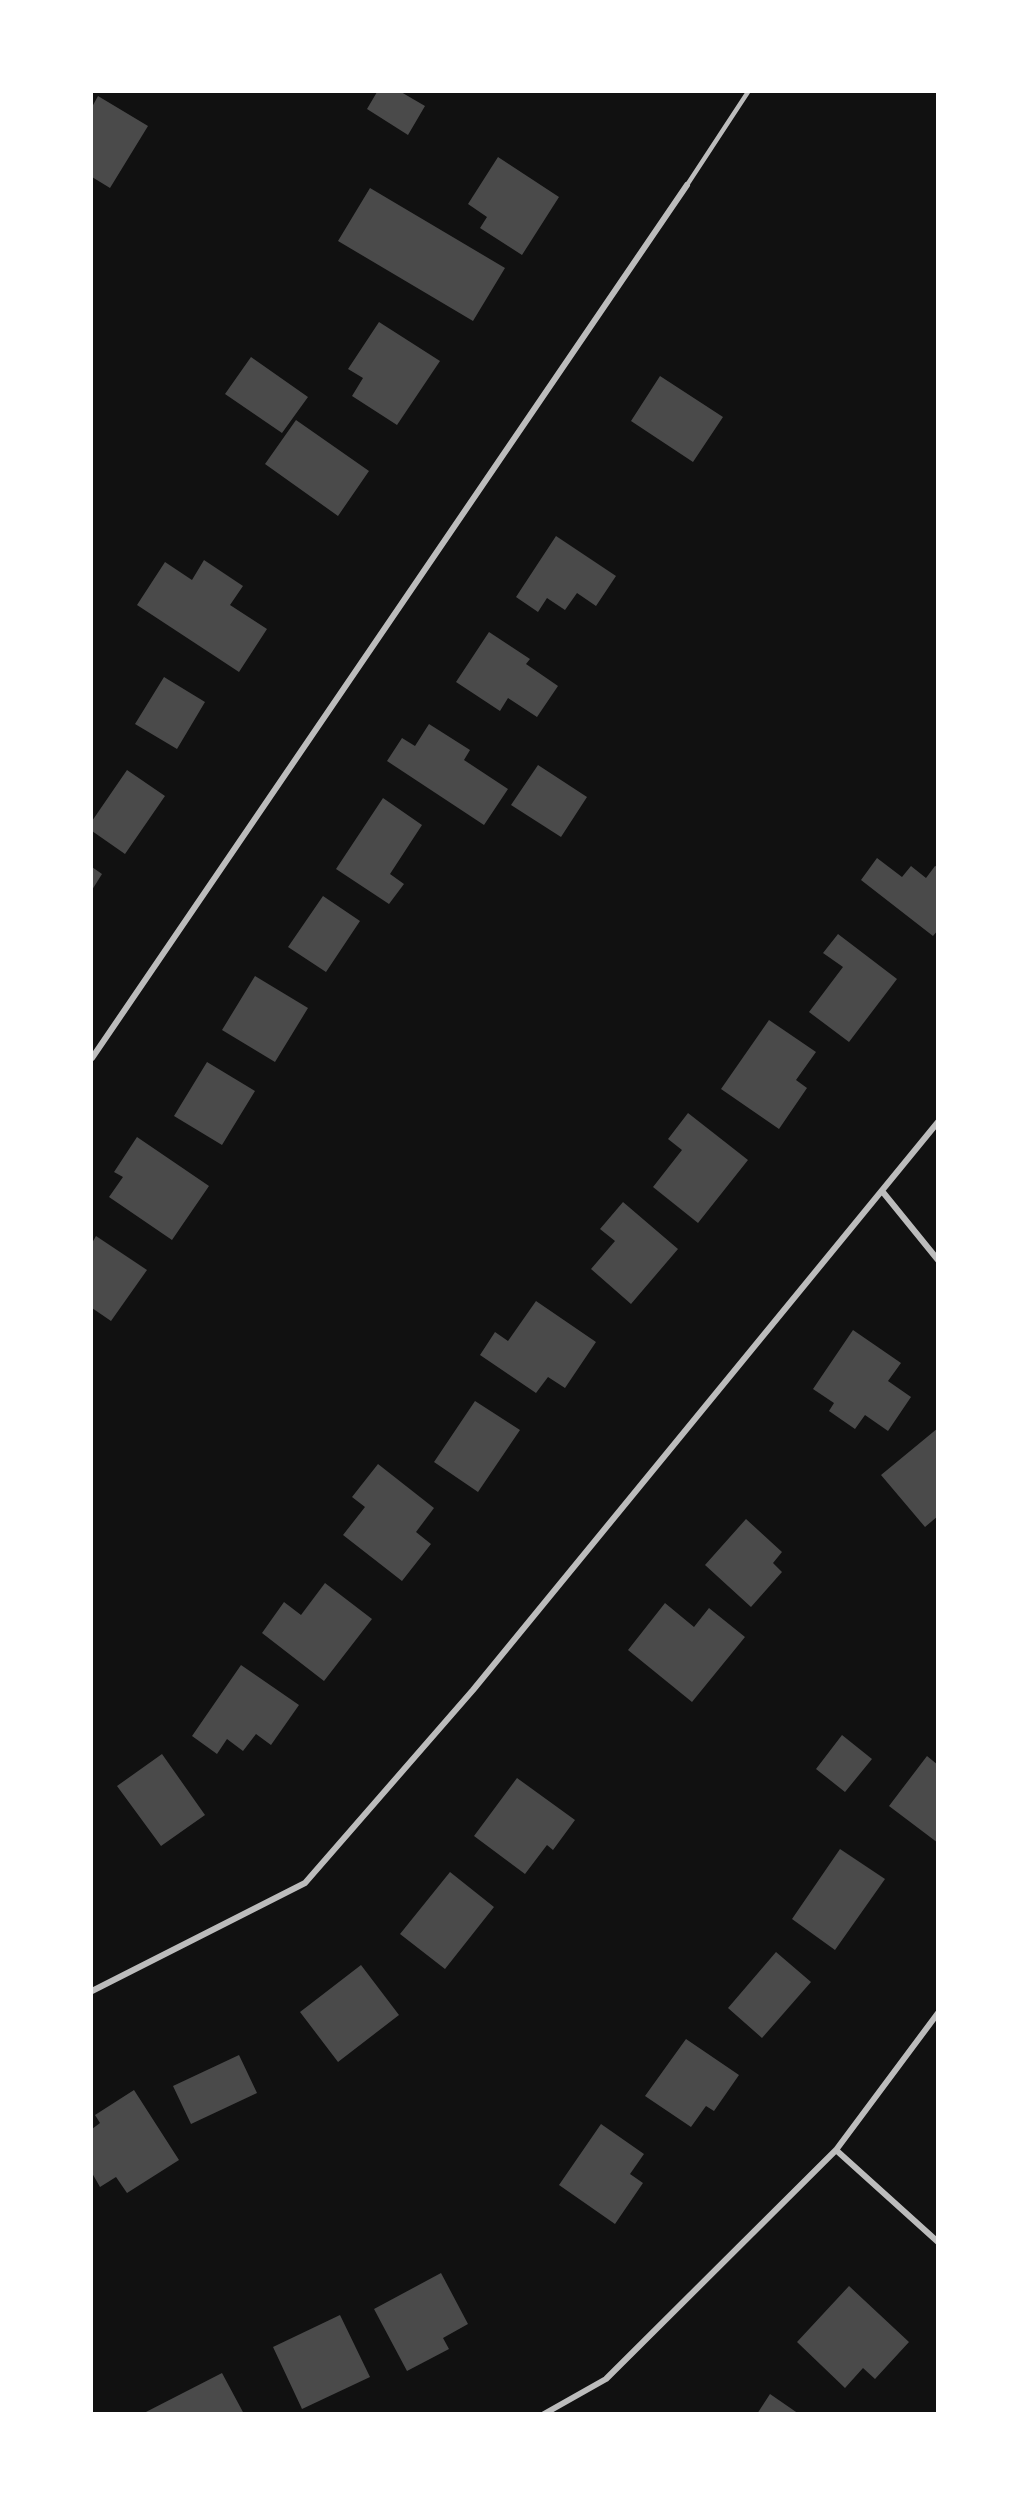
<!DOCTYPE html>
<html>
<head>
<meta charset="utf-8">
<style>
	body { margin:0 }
	#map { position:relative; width:1029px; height:2505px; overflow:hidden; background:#111; font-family:"Public Sans",sans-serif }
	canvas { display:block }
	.frame { position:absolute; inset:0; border:93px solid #fff; pointer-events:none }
</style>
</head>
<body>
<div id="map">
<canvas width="1029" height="2505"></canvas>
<div class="frame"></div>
</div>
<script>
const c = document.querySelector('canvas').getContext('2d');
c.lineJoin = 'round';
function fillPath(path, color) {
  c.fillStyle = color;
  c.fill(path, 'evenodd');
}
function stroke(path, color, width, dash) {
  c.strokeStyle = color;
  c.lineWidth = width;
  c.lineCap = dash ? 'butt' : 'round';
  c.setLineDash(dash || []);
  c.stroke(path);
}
const building = new Path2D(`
	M 377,92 L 401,92 L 425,106 L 408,135 L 367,109 Z
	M 98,96 L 148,126 L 110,188 L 92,177 L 92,107 Z
	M 498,157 L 559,197 L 522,255 L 480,228 L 487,217 L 468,204 Z
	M 370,188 L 505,268 L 473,321 L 338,241 Z
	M 379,322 L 440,361 L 397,425 L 352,396 L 363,378 L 348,369 Z
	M 251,357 L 308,397 L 282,433 L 225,394 Z
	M 660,376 L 723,417 L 693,462 L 631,421 Z
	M 296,420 L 369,471 L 338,516 L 265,464 Z
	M 556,536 L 616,576 L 596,606 L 577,593 L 565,610 L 547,598 L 538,612 L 516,597 Z
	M 204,560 L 243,586 L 230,605 L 267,629 L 239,672 L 137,605 L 165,562 L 192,580 Z
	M 489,632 L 530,659 L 526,664 L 558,686 L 537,717 L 508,698 L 500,711 L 456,682 Z
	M 164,677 L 205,702 L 177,749 L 135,724 Z
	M 429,724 L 470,750 L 464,760 L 508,789 L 484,825 L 387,761 L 402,738 L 415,746 Z
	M 538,765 L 587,797 L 561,837 L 511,805 Z
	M 127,770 L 165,796 L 125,854 L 92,831 L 92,821 Z
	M 383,798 L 422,825 L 390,874 L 404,884 L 389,904 L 336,869 Z
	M 877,858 L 902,877 L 911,866 L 926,878 L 935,866 L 938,867 L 938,930 L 933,936 L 861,880 Z
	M 92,867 L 102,874 L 92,890 Z
	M 323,896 L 360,921 L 326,972 L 288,947 Z
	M 838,934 L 897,979 L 849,1042 L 809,1012 L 843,967 L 823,953 Z
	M 255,976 L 308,1008 L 275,1062 L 222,1030 Z
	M 769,1020 L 816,1052 L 796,1080 L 807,1088 L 779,1129 L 721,1089 Z
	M 207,1062 L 255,1091 L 222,1145 L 174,1116 Z
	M 688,1113 L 748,1160 L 698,1223 L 653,1187 L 682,1150 L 668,1139 Z
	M 137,1137 L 209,1186 L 172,1240 L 109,1197 L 123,1177 L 114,1172 Z
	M 623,1202 L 678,1249 L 631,1304 L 591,1269 L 615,1241 L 600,1229 Z
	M 96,1236 L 147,1270 L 111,1321 L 92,1308 L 92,1243 Z
	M 536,1301 L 596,1342 L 565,1388 L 548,1377 L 536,1393 L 480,1355 L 495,1332 L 508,1341 Z
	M 853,1330 L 901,1363 L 888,1381 L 911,1397 L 888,1431 L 865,1415 L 855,1429 L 829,1411 L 834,1403 L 813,1389 Z
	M 475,1401 L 520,1430 L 478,1492 L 434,1462 Z
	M 938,1428 L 938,1516 L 925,1527 L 881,1475 Z
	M 378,1464 L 434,1508 L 416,1532 L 431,1544 L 402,1581 L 343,1535 L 365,1507 L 352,1497 Z
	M 746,1519 L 782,1552 L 773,1563 L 782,1572 L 751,1607 L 705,1565 Z
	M 325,1583 L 372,1619 L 324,1681 L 262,1633 L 284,1602 L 301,1615 Z
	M 665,1603 L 694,1627 L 709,1608 L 745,1637 L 692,1702 L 628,1650 Z
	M 241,1665 L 299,1705 L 271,1745 L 256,1734 L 243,1751 L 227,1739 L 217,1754 L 192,1736 Z
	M 842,1735 L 872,1759 L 845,1792 L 816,1769 Z
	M 162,1754 L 205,1815 L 161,1846 L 117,1786 Z
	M 927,1756 L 938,1765 L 938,1843 L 889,1806 Z
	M 517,1778 L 575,1820 L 553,1850 L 547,1845 L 525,1874 L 474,1836 Z
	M 840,1849 L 885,1879 L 835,1950 L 792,1919 Z
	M 450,1872 L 494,1907 L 445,1969 L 400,1934 Z
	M 776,1952 L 811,1982 L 762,2038 L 728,2008 Z
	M 361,1965 L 399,2015 L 338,2062 L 300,2012 Z
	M 686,2039 L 739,2075 L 714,2111 L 706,2106 L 691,2127 L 645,2096 Z
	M 239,2055 L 257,2093 L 191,2124 L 173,2086 Z
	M 134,2090 L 179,2160 L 127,2193 L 116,2177 L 100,2187 L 92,2173 L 92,2129 L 100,2123 L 95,2115 Z
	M 601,2124 L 644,2154 L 630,2174 L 643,2183 L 615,2224 L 559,2185 Z
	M 441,2273 L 468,2324 L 443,2338 L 449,2349 L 407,2371 L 374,2309 Z
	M 849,2286 L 909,2342 L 875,2379 L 863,2368 L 845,2388 L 797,2342 Z
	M 340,2315 L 370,2377 L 302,2409 L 273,2347 Z
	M 222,2373 L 244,2414 L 142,2414 Z
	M 770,2394 L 799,2414 L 757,2414 Z`);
const service = new Path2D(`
	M 687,185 L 748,92`);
const minor = new Path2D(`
	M 92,1058 L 687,185
	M 882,1191 L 938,1260
	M 92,1991 L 305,1883 L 473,1690 L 938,1122
	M 836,2150 L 938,2242
	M 544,2414 L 606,2379 L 836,2150 L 938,2013`);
fillPath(building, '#4a4a4a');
stroke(service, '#bcbcbc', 4.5);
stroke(minor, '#bcbcbc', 6);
</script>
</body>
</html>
